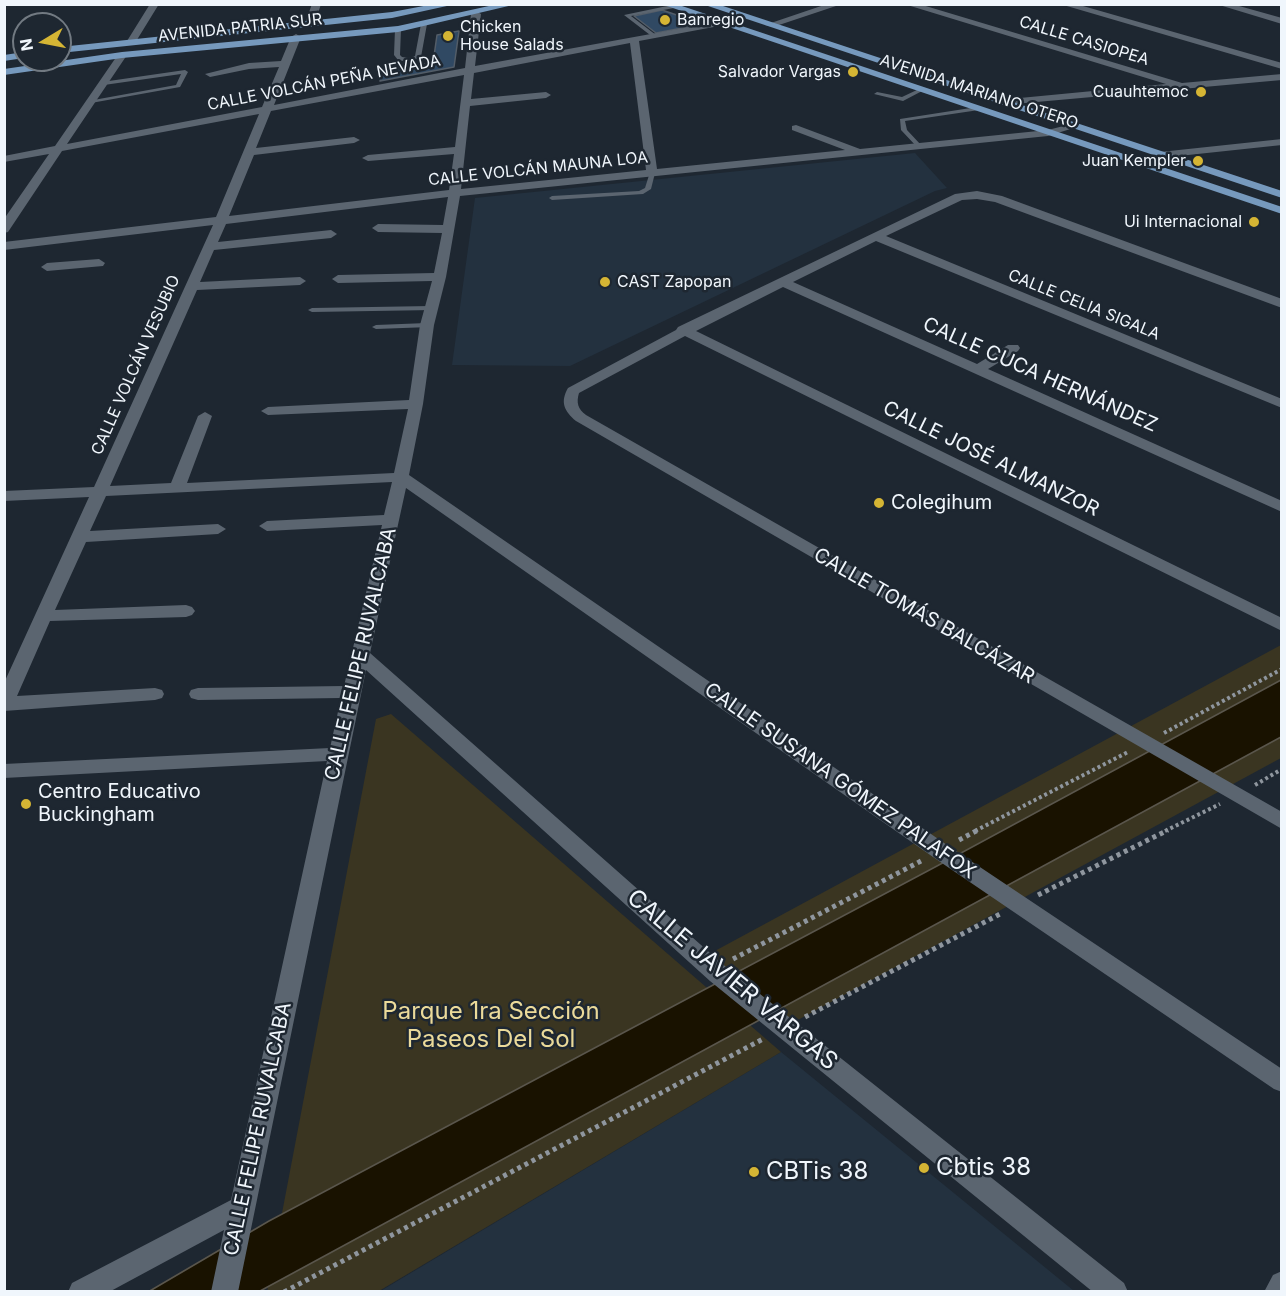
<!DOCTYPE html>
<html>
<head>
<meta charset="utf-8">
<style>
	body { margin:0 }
	#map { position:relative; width:1286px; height:1296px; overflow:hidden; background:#1e2731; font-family:Inter,sans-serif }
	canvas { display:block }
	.frame { position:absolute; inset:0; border:6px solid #f0f6fc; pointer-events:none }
	.north { position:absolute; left:12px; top:12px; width:60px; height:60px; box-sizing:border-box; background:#1e2731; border:2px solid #727a82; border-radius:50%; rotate:260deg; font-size:16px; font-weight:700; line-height:24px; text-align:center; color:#f0f6fc }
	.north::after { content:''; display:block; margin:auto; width:21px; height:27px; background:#d5b534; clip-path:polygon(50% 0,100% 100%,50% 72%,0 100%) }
</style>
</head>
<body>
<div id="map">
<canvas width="1286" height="1296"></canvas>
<div class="frame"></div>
<div class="north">N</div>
</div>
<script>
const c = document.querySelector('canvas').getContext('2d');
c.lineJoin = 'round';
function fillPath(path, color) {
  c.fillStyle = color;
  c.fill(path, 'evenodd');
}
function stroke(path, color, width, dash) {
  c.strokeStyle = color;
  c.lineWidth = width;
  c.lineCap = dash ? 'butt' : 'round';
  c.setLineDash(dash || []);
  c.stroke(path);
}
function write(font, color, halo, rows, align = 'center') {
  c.font = font + ' Inter,sans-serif';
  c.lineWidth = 5;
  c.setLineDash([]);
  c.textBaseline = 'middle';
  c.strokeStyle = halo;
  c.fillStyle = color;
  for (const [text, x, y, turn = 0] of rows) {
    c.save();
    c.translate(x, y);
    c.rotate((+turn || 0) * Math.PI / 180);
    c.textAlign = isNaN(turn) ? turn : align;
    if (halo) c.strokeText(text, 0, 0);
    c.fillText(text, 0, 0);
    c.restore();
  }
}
const built = new Path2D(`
	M 915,153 L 947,188 L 935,191 L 570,366 L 452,365 L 475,198 Z
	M 781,1052 L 1074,1291 L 379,1292 Z`);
const green = new Path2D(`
	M 1281,645 L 1281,758 L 785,1027 L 700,959 Z
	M 391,714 L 781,1052 L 379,1291 L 267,1292 L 376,719 Z`);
const water = new Path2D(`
	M 1281,680 L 1281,737 L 260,1291 L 148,1292 L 269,1221 L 937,866 Z`);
const building = new Path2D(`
	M 662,10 L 703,24 L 656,33 L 634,16 Z
	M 459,31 L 454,67 L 380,81 L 383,71 L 433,63 L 437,35 Z`);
const pathFar1 = new Path2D(`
	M 1164,733 L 1282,669
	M 1255,785 L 1282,769
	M 975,831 L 1128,752
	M 1165,831 L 1220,804`);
const path = new Path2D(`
	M 959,840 L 978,830
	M 1038,895 L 1168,830
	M 733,959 L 921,861
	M 805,1017 L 1000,914
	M 284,1292 L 763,1039`);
const lane = new Path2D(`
	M 672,5 L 674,8 L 631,16 L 656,35 L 656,37 L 654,38 L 624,15 Z
	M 424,22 L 427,24 L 421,57 L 409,62 L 398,60 L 394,55 L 395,29 L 398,27 L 401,29 L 400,55 L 402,57 L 409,58 L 415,56 L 421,24 Z
	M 185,70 L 188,72 L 180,87 L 91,103 L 88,101 L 176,85 L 181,74 L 104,85 L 102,84 L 102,82 Z
	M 919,89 L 924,90 L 903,101 L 874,94 L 877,92 L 902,97 Z
	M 977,107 L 980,109 L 979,110 L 905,121 L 907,130 L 921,145 L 921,147 L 917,147 L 901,130 L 900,119 Z
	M 650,172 L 655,173 L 651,189 L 643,194 L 552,200 L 549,198 L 552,196 L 639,191 L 645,188 Z
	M 431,306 L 435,308 L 434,310 L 312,312 L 308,310 L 312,308 Z
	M 427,323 L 431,325 L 430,327 L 376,329 L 372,327 L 376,325 Z`);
const street = new Path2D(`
	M 150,4 L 159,4 L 135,43 L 129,43 L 127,41 Z
	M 312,4 L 321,4 L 315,23 L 310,26 L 305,23 Z
	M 827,4 L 842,4 L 773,27 L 765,25 Z
	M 904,4 L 919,4 L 1182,83 L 1282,74 L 1282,80 L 1003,105 L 999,104 L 999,100 L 1166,84 Z
	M 1060,4 L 1076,4 L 1282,63 L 1282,69 Z
	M 1216,4 L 1232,4 L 1282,18 L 1282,24 Z
	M 476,11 L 481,14 L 475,66 L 722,21 L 724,23 L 719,26 L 639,41 L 657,169 L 845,150 L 792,130 L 792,126 L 796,125 L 860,149 L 1048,130 L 1075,123 L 1080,126 L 1048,136 L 460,196 L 446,277 L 434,325 L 423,404 L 409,475 L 947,845 L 1282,1069 L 1282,1092 L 1274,1089 L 933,857 L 406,488 L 370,653 L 726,967 L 1124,1283 L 1128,1292 L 1093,1292 L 710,981 L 366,670 L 238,1292 L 211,1292 L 224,1230 L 109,1292 L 68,1292 L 72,1283 L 231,1200 L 327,761 L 4,778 L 4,764 L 330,748 L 341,698 L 198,700 L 191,698 L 189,694 L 191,690 L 198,688 L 344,686 L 382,525 L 267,531 L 259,526 L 267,521 L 384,515 L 392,482 L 106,496 L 90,531 L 218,524 L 226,529 L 218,534 L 86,542 L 55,610 L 186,605 L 192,607 L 195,611 L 192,615 L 186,617 L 50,621 L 17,696 L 155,688 L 162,690 L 164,694 L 162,698 L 155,700 L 4,711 L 4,683 L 89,497 L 4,501 L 4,491 L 94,487 L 213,225 L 4,250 L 4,242 L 216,217 L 259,114 L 62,151 L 8,232 L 4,233 L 4,219 L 49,154 L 4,162 L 4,156 L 55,146 L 119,53 L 127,55 L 67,144 L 262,107 L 279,67 L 249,69 L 210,77 L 205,74 L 249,63 L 281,61 L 291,37 L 296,34 L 301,37 L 274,105 L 465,68 L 471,14 ZM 630,43 L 646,170 L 461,189 L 470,106 L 546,98 L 551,95 L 546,92 L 471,99 L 474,73 ZM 464,75 L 455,147 L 368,155 L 362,158 L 368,161 L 454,154 L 449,190 L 229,216 L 254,155 L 354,143 L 360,140 L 354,137 L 256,148 L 271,111 ZM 448,197 L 443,225 L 378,224 L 372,228 L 378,232 L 442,233 L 434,273 L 338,275 L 332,279 L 338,283 L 432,281 L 420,325 L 409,400 L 268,407 L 261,411 L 268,415 L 408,409 L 394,473 L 187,483 L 212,416 L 205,412 L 198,416 L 171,483 L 110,486 L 197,290 L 300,285 L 306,281 L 300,277 L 200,282 L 214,250 L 331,238 L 337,234 L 331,230 L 218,242 L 226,224 Z
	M 1282,139 L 1282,145 L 1160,158 L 1154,155 L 1160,152 Z
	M 977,191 L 1002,196 L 1282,299 L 1282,308 L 995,202 L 977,199 L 962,200 L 886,236 L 1282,399 L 1282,408 L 876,241 L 793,282 L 977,364 L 1008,345 L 1018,345 L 1020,348 L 1018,351 L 988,369 L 1282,501 L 1282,512 L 783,287 L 696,331 L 1282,618 L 1282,631 L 685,336 L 579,393 C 576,403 578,409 586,415 L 1282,812 L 1282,829 L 576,421 C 564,411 560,402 568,388 L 676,330 L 678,327 L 955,194 Z
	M 99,259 L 105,263 L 103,266 L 47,271 L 41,267 L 47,263 Z
	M 1282,1271 L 1282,1292 L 1264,1292 L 1273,1275 Z`);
const primary = new Path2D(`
	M 434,4 L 456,4 L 392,18 L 60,53 L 60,47 L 392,12 Z
	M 498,4 L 517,4 L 398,32 L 122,58 L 4,75 L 4,69 L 122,52 L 398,26 Z
	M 661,4 L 676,4 L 1282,207 L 1282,214 Z
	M 702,4 L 717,4 L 1282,191 L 1282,198 Z
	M 24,52 L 24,58 L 4,61 L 4,55 Z`);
const markers = [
	[665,20,6,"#d5b534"],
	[448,36,6,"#d5b534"],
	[853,72,6,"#d5b534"],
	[1201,92,6,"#d5b534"],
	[1198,161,6,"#d5b534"],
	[1254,222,6,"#d5b534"],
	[605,282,6,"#d5b534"],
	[879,503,6,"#d5b534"],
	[26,804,6,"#d5b534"],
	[924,1168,6,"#d5b534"],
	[754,1172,6,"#d5b534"]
];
const farPoinames = [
	["Banregio",677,20,"left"],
	["Chicken",460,27,"left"],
	["House Salads",460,45,"left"],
	["Salvador Vargas",841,72],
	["Cuauhtemoc",1189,92],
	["Juan Kempler",1186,161],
	["Ui Internacional",1242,222],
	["CAST Zapopan",617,282,"left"]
];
const farStreetnames = [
	["AVENIDA PATRIA SUR",240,28,-6],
	["CALLE CASIOPEA",1084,41,17],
	["CALLE VOLCÁN PEÑA NEVADA",324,83,-11],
	["AVENIDA MARIANO OTERO",979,92,18],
	["CALLE VOLCÁN MAUNA LOA",538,169,-6],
	["CALLE CELIA SIGALA",1084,305,22],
	["CALLE VOLCÁN VESUBIO",136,365,-66]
];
const streetNames = [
	["CALLE CUCA HERNÁNDEZ",1040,375,24],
	["CALLE JOSÉ ALMANZOR",991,459,26],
	["CALLE TOMÁS BALCÁZAR",924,616,30],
	["CALLE FELIPE RUVALCABA",361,654,-77],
	["CALLE SUSANA GÓMEZ PALAFOX",840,781,35],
	["CALLE FELIPE RUVALCABA",258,1129,-78]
];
const poiNames = [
	["Colegihum",891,503],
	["Centro Educativo",38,792],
	["Buckingham",38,815]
];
const nearStreetnames = [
	["CALLE JAVIER VARGAS",732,980,40]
];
const nearParknames = [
	["Parque 1ra Sección",491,1012],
	["Paseos Del Sol",491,1040]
];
const nearPoinames = [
	["Cbtis 38",936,1168],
	["CBTis 38",766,1172]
];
fillPath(built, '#23313f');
fillPath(green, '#3a3521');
fillPath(water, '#191200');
stroke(water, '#5a564c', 1.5);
fillPath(building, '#304963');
stroke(building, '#535d68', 1.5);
stroke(pathFar1, '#8f969e', 4, [3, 3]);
stroke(path, '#8f969e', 5, [4, 4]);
fillPath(lane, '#5b6570');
fillPath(street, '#5b6570');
fillPath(primary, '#7699bd');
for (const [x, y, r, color] of markers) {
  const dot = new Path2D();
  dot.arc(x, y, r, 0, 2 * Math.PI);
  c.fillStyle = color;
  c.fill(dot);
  stroke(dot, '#1e2731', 2);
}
write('16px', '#f0f6fc', '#1e2731', farPoinames, 'right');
write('16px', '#f0f6fc', '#1e2731', farStreetnames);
write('20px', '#f0f6fc', '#1e2731', streetNames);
write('20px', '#f0f6fc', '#1e2731', poiNames, 'left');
write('24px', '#f0f6fc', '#1e2731', nearStreetnames);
write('24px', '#ebda9a', '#1e2731', nearParknames);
write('24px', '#f0f6fc', '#1e2731', nearPoinames, 'left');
</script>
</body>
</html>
